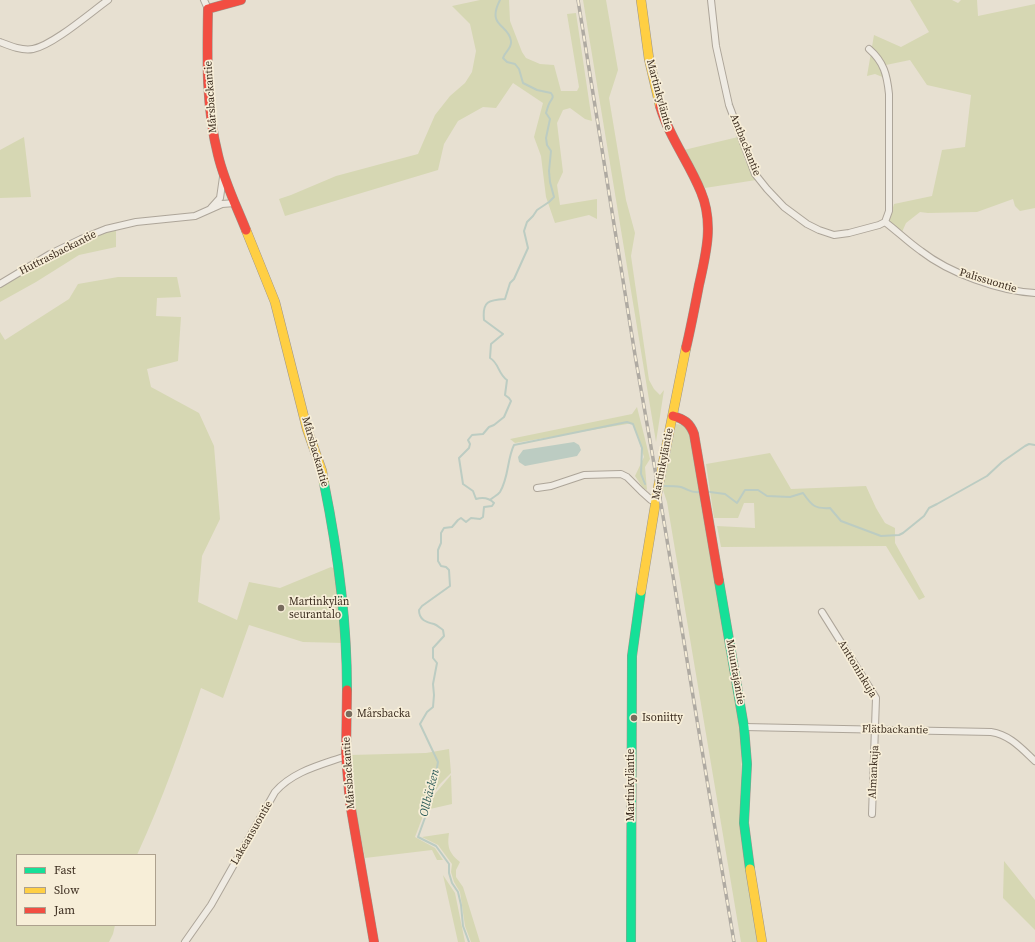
<!DOCTYPE html>
<html>
<head>
<meta charset="utf-8">
<style>
	body { margin:0 }
	#map { position:relative; width:1035px; height:942px; overflow:hidden; background:#e7e0d1; font-family:"Source Serif 4",serif }
	canvas { display:block }
	.legend { position:absolute; left:16px; top:854px; width:140px; height:72px; box-sizing:border-box; background:#f7eed8; border:1px solid #ada18e; margin:0; padding:5px 7px; list-style:none; font-size:12px; color:#3d2e20 }
	.legend li { display:flex; align-items:center; gap:8px; height:20px }
	.legend b { width:20px; border:1px solid #ada18e }
</style>
</head>
<body>
<div id="map">
<canvas width="1035" height="942"></canvas>
<ul class="legend">
<li><b style="height:5px;background:#16e098"></b>Fast</li>
<li><b style="height:5px;background:#ffcf43"></b>Slow</li>
<li><b style="height:5px;background:#f24e42"></b>Jam</li>
</ul>
</div>
<script>
const c = document.querySelector('canvas').getContext('2d');
c.lineJoin = 'round';
function fillPath(path, color) {
  c.fillStyle = color;
  c.fill(path, 'evenodd');
}
function stroke(path, color, width, dash) {
  c.strokeStyle = color;
  c.lineWidth = width;
  c.lineCap = dash ? 'butt' : 'round';
  c.setLineDash(dash || []);
  c.stroke(path);
}
function write(font, color, halo, rows, align = 'center') {
  c.font = font + ' "Source Serif 4",serif';
  c.lineWidth = 3.5;
  c.setLineDash([]);
  c.textBaseline = 'middle';
  c.strokeStyle = halo;
  c.fillStyle = color;
  for (const [text, x, y, turn = 0] of rows) {
    c.save();
    c.translate(x, y);
    c.rotate((+turn || 0) * Math.PI / 180);
    c.textAlign = isNaN(turn) ? turn : align;
    if (halo) c.strokeText(text, 0, 0);
    c.fillText(text, 0, 0);
    c.restore();
  }
}
const green = new Path2D(`
	M 480,0 L 509,0 L 510,21 L 522,52 L 526,58 L 540,64 L 554,65 L 561,91 L 577,91 L 579,87 L 567,14 L 576,13 L 592,121 L 585,119 L 570,108 L 563,110 L 557,123 L 563,172 L 557,185 L 560,205 L 597,199 L 597,219 L 589,215 L 555,223 L 546,197 L 541,156 L 534,137 L 543,103 L 513,83 L 496,108 L 483,107 L 458,121 L 444,144 L 438,170 L 285,216 L 279,199 L 291,195 L 336,176 L 418,154 L 435,115 L 450,96 L 465,83 L 472,72 L 476,51 L 470,24 L 452,6 Z
	M 583,0 L 606,0 L 618,70 L 609,98 L 626,200 L 635,233 L 631,256 L 649,380 L 654,389 L 660,395 L 664,390 L 656,442 Z
	M 910,0 L 952,0 L 958,3 L 961,0 L 977,0 L 978,16 L 1035,4 L 1035,208 L 1020,211 L 1015,206 L 1013,199 L 977,212 L 928,213 L 920,212 L 906,223 L 902,232 L 892,225 L 889,220 L 894,204 L 932,196 L 942,150 L 965,147 L 971,95 L 927,85 L 910,60 L 886,65 L 883,68 L 885,78 L 875,74 L 867,76 L 874,35 L 901,47 L 929,32 Z
	M 24,137 L 31,197 L 0,198 L 0,150 Z
	M 738,137 L 745,160 L 756,180 L 705,188 L 684,150 Z
	M 116,228 L 116,247 L 79,255 L 36,282 L 0,302 L 0,286 L 1,285 L 83,241 Z
	M 118,277 L 177,277 L 181,297 L 157,298 L 156,316 L 181,317 L 178,361 L 147,369 L 151,387 L 199,413 L 214,446 L 220,519 L 202,556 L 198,602 L 237,620 L 249,582 L 280,588 L 331,567 L 337,570 L 344,643 L 303,642 L 249,625 L 223,698 L 201,688 C 182,744 162,801 137,855 L 17,855 L 17,925 L 115,925 L 113,934 L 109,942 L 0,942 L 0,332 L 5,340 L 69,299 L 78,284 Z
	M 637,407 L 650,459 L 645,467 L 647,490 L 643,488 L 635,476 L 644,457 L 633,423 L 515,443 L 510,439 L 632,414 Z
	M 676,424 L 682,425 L 689,430 L 742,740 L 740,825 L 758,942 L 741,942 L 667,502 L 663,490 Z
	M 770,453 L 791,489 L 866,486 L 876,508 L 885,523 L 895,528 L 895,543 L 925,597 L 919,600 L 886,546 L 721,547 L 717,526 L 755,528 L 754,503 L 744,503 L 738,518 L 714,518 L 706,464 Z
	M 449,749 L 451,773 L 440,784 L 429,800 L 415,837 L 435,848 L 443,860 L 437,860 L 432,850 L 365,858 L 353,797 L 350,755 L 426,753 Z
	M 451,775 L 452,804 L 430,809 L 434,795 Z
	M 449,833 C 447,847 449,853 460,862 L 456,870 L 456,877 L 463,887 L 480,942 L 471,942 L 465,926 L 460,892 L 454,882 L 451,872 L 452,864 L 438,845 L 422,837 Z
	M 1004,861 L 1035,900 L 1035,930 L 1003,898 Z
	M 443,875 L 455,893 L 465,942 L 458,942 Z`);
const water = new Path2D(`
	M 574,442 L 579,445 L 581,450 L 577,456 L 525,466 L 519,462 L 518,457 L 523,450 Z`);
const stream = new Path2D(`
	M 664,486 C 670,486 675,486 681,487 C 690,490 690,493 700,492
	M 710,492 L 725,494 L 737,503 L 745,490 L 758,490 L 767,496 L 790,497 L 803,493 C 812,506 815,509 830,508 L 841,521 L 881,536 L 899,535 L 903,533 L 924,516 L 929,508 L 937,504 L 987,476 L 1002,462 L 1025,446 L 1029,444 L 1035,445
	M 490,500 C 493,497 498,495 500,492 C 509,477 507,459 514,445 L 627,422 L 633,424 L 642,448 L 641,474 L 645,484
	M 469,942 L 463,926 L 461,905 L 458,892 L 452,883 L 449,873 L 449,864 L 436,846 L 418,837 L 431,801 L 438,762 L 420,724 L 427,712 L 433,707 L 434,695 L 433,684 L 437,663 L 433,658 L 433,648 L 444,636 L 443,630 C 440,628 437,625 434,624 C 426,622 419,620 419,610 L 422,606 L 450,586 L 449,570 L 446,567 L 441,566 L 438,561 L 438,550 L 441,543 L 441,533 L 444,528 L 452,527 L 458,520 L 461,518 L 466,522 L 471,518 L 480,519 L 483,517 L 484,507 L 492,506 L 494,503 C 489,498 483,497 476,499 L 473,491 L 463,484 L 459,458 L 469,448 L 470,444 L 468,440 L 472,435 L 483,434 L 489,427 L 494,425 L 504,417 L 511,401 L 509,398 L 505,395 L 507,380 C 498,374 499,363 490,358 L 491,344 L 503,334 L 484,320 C 482,301 489,300 505,299 L 510,283 L 514,279 L 528,248 L 524,231 L 527,222 L 533,216 L 537,210 L 549,202 L 554,197 L 550,182 L 549,171 L 551,151 L 547,145 L 546,138 L 550,119 L 546,113 C 547,110 548,106 549,104 C 551,99 555,98 551,93 L 537,90 L 523,83 L 519,69 L 515,64 L 507,62 L 503,58 C 505,51 512,49 511,41 C 509,24 486,27 500,0`);
const street = new Path2D(`
	M 204,0 L 208,9
	M 711,0 L 716,46 L 729,105 L 755,174 L 767,189 L 784,207 L 807,224 L 819,230 L 834,235 L 849,233 L 879,225 L 885,222 L 889,211 L 889,94 C 887,75 884,62 869,49
	M 0,42 C 10,46 22,51 33,49 C 53,45 90,13 108,0
	M 211,208 L 220,198 L 223,177
	M 885,222 C 897,231 908,242 921,251 C 949,273 999,291 1035,293
	M 0,284 L 50,254 L 81,239 L 106,229 L 136,222 L 195,216 L 222,204 L 235,203
	M 537,488 L 551,486 L 584,475 L 621,474 L 627,477 L 641,491 L 651,500 L 656,501
	M 822,612 L 876,698 L 872,814
	M 744,727 L 991,732 C 1010,735 1021,748 1035,761
	M 185,942 L 211,905 L 275,792 C 293,771 321,765 346,756`);
const fast = new Path2D(`
	M 324,483 C 338,552 347,619 347,690
	M 719,581 L 744,727 L 747,764 L 744,823 L 750,869
	M 631,942 L 632,656 L 641,591`);
const slow = new Path2D(`
	M 641,0 L 649,59 L 660,106
	M 246,230 L 275,302 L 307,429 L 322,471 L 324,483
	M 641,591 L 658,488 L 686,348
	M 750,869 L 762,942`);
const jam = new Path2D(`
	M 241,0 L 208,9 C 207,58 206,108 218,155 C 224,181 236,205 246,230
	M 660,106 C 669,137 689,162 701,192 C 714,223 706,254 699,285 C 695,306 691,327 686,348
	M 673,416 C 684,419 690,423 694,434 L 719,581
	M 347,690 L 346,756 L 350,803 L 374,942`);
const rail = new Path2D(`
	M 578,0 L 635,355 L 661,504 L 734,942`);
const markers = [
	[281,608,4,"#786c5e"],
	[349,714,4,"#786c5e"],
	[634,718,4,"#786c5e"]
];
const streetNames = [
	["Martinkyläntie",659,95,75],
	["Mårsbackantie",211,97,-94],
	["Antbackantie",745,145,68],
	["Huttrasbackantie",58,253,-27],
	["Palissuontie",988,281,17],
	["Mårsbackantie",315,452,74],
	["Martinkyläntie",663,464,-79],
	["Anttoninkuja",857,669,59],
	["Muuntajantie",735,672,80],
	["Flätbackantie",895,730,1],
	["Almankuja",874,772,-87],
	["Mårsbackantie",349,773,-94],
	["Martinkyläntie",631,785,-90],
	["Lakeansuontie",252,833,-60]
];
const poiNames = [
	["Martinkylän",289,602],
	["seurantalo",289,615],
	["Mårsbacka",357,714],
	["Isoniitty",642,718]
];
const waterNames = [
	["Ollbäcken",430,793,-76]
];
fillPath(green, '#d6d7b3');
fillPath(water, '#bcccc2');
stroke(stream, '#bcccc2', 2);
stroke(street, '#ada599', 8);
stroke(fast, '#9c958a', 10);
stroke(slow, '#9c958a', 10);
stroke(jam, '#9c958a', 10);
stroke(street, '#efebe3', 6);
stroke(fast, '#16e098', 9);
stroke(slow, '#ffcf43', 9);
stroke(jam, '#f24e42', 9);
stroke(rail, '#afaaa2', 3.5);
stroke(rail, '#f7eed8', 2, [6]);
for (const [x, y, r, color] of markers) {
  const dot = new Path2D();
  dot.arc(x, y, r, 0, 2 * Math.PI);
  c.fillStyle = color;
  c.fill(dot);
  stroke(dot, '#f7eed8', 1.5);
}
write('11px', '#3d2e20', '#f7eed8', streetNames);
write('11px', '#3d2e20', '#f7eed8', poiNames, 'left');
write('italic 12px', '#2f5d5a', '#f7eed8', waterNames);
</script>
</body>
</html>
